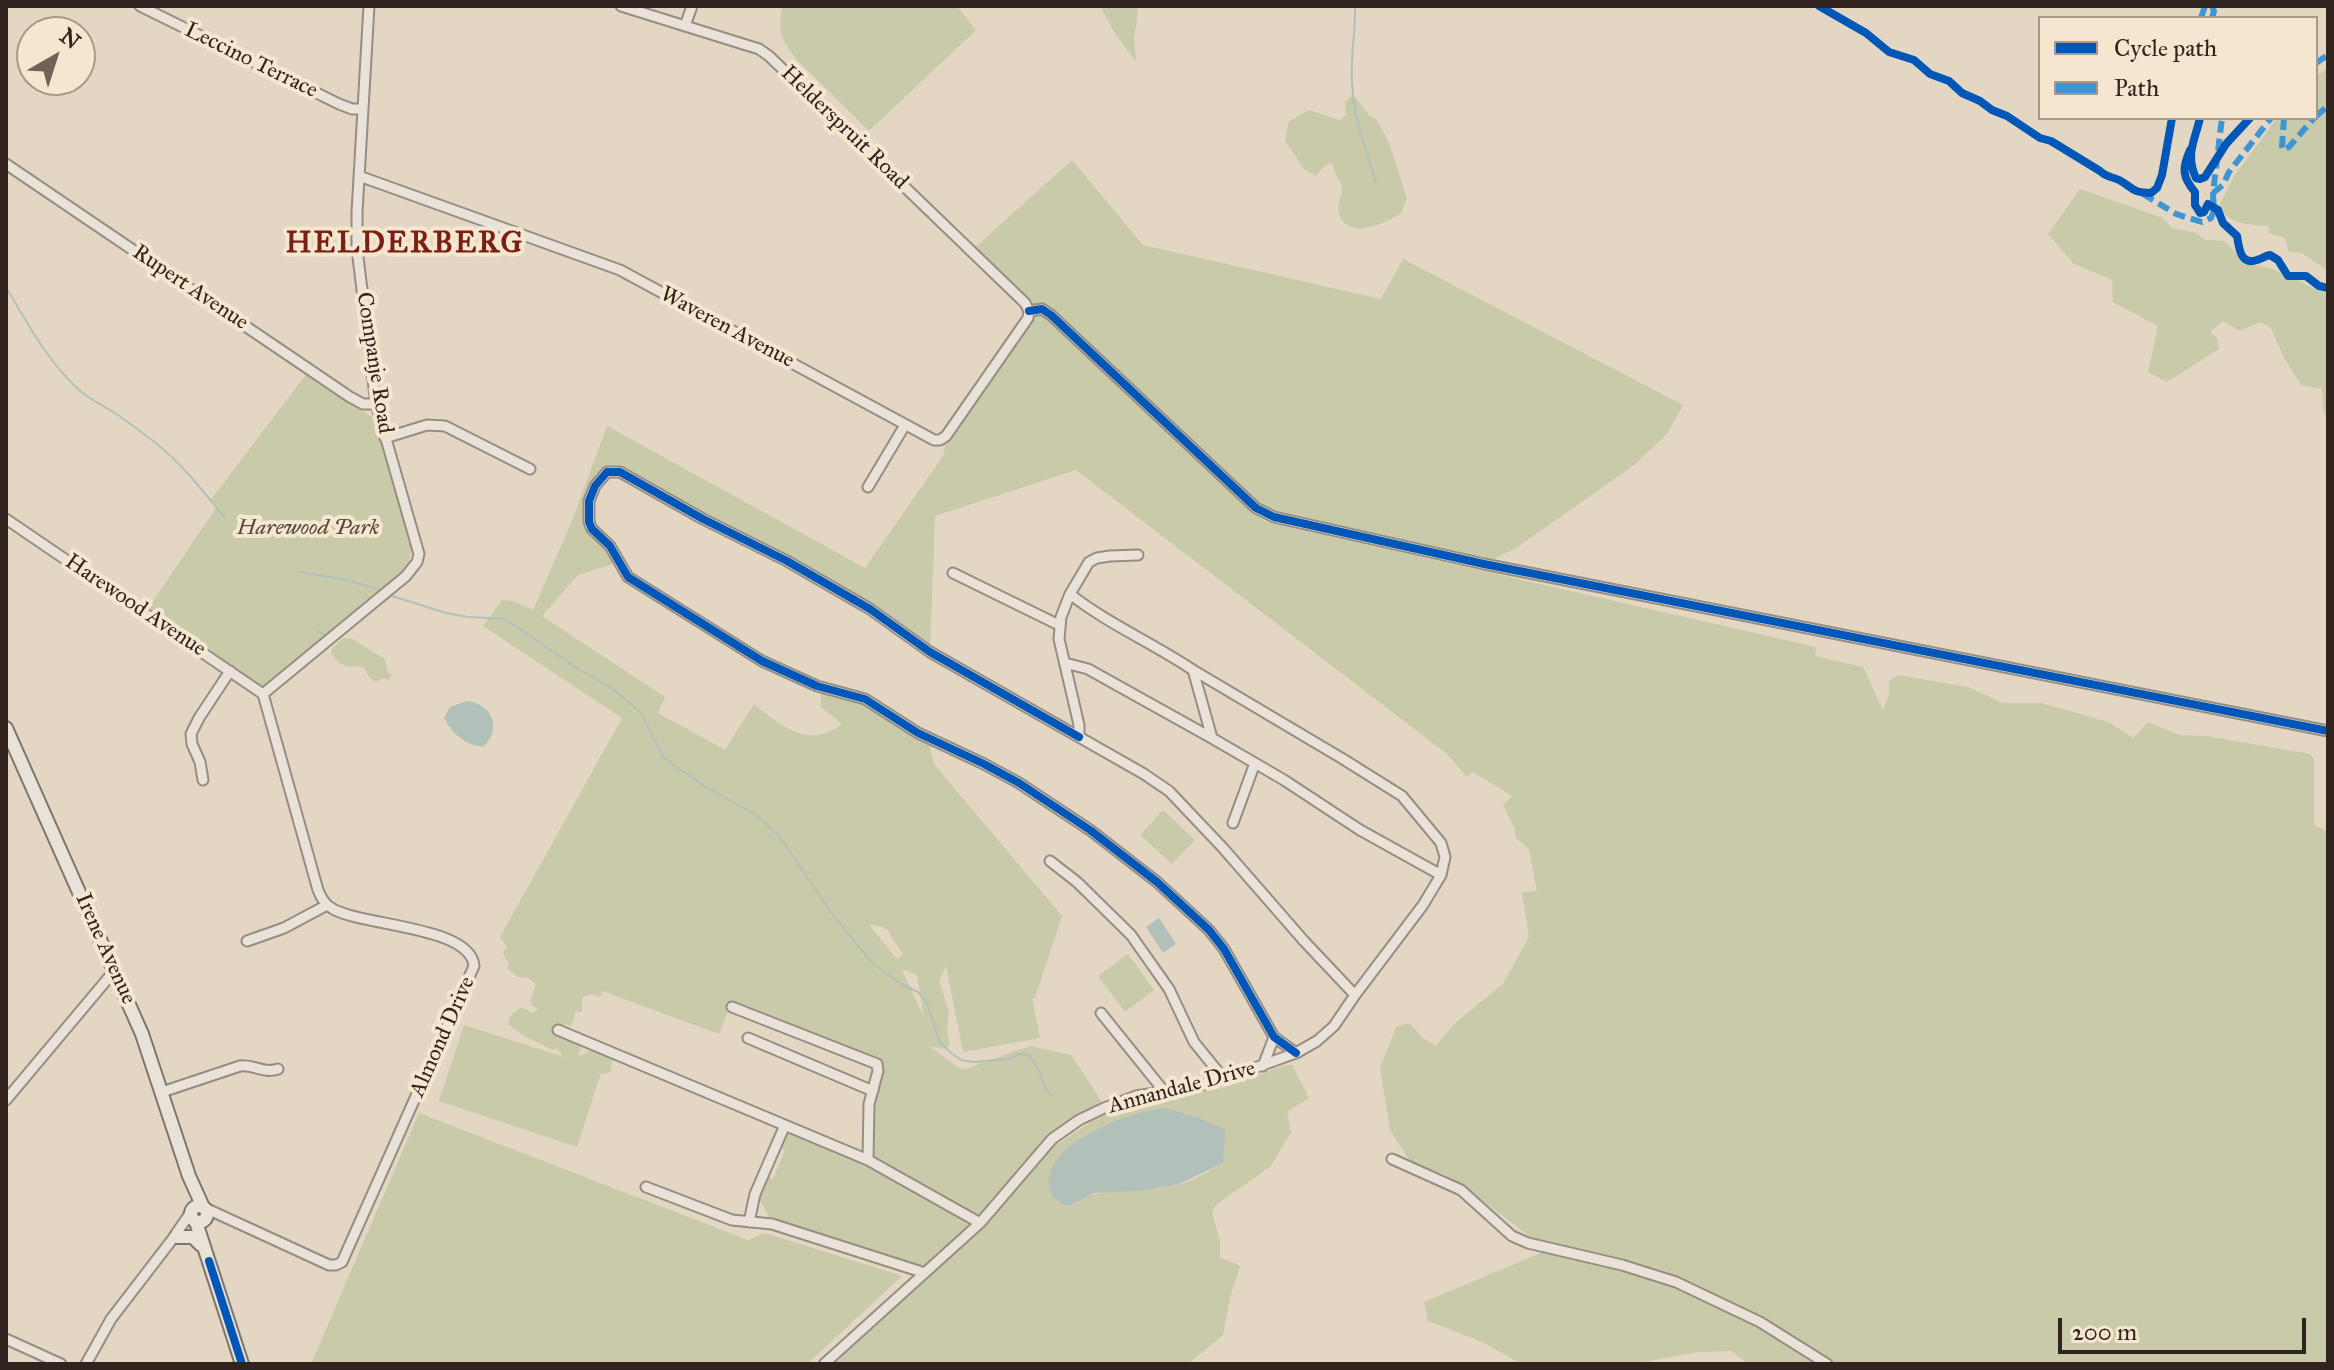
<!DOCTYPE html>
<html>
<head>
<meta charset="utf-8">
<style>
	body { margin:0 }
	#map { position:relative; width:2334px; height:1370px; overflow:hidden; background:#e3d6c3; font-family:"IM FELL Great Primer",serif }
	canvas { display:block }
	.frame { position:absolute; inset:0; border:8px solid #31231e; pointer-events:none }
	.legend { position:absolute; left:2038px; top:16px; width:280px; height:104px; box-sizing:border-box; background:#f5e6d0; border:2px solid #a79889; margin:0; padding:10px 14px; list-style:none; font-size:24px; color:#31231e }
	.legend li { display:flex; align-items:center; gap:16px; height:40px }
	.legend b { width:40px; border:2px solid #a79889 }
	.north { position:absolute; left:16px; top:16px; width:80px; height:80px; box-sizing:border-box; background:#f5e6d0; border:2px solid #a79889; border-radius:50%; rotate:39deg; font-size:22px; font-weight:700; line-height:32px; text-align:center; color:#31231e }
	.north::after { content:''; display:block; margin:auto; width:28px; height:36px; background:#6f6258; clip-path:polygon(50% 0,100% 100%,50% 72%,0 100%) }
	.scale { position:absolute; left:2058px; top:1318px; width:248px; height:36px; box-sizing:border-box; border:4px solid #31231e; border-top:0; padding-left:10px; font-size:24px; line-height:28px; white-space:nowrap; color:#31231e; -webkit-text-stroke:6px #f5e6d0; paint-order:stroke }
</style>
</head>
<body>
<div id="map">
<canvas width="2334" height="1370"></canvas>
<div class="frame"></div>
<ul class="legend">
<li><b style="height:10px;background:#0057b8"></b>Cycle path</li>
<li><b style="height:10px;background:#3d95d5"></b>Path</li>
</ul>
<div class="north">N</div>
<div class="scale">200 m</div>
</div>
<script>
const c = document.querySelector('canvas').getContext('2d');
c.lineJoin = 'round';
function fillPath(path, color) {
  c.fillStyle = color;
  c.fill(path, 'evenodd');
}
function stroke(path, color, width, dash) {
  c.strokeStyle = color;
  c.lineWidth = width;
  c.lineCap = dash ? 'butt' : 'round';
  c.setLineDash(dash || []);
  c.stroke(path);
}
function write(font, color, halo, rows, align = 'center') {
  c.font = font + ' "IM FELL Great Primer",serif';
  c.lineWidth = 8;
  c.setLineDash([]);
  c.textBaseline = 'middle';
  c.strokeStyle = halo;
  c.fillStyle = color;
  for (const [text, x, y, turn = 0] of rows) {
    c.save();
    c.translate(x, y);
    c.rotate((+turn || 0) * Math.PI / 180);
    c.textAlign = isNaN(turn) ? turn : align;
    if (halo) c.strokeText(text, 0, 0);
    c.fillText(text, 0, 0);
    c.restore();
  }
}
const green = new Path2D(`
	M 782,6 L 957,6 L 976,30 L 869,131 L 796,59 C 779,36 779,34 782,6 Z
	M 1100,6 L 1136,6 L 1138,13 L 1134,37 L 1136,62 L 1116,35 Z
	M 2328,68 L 2328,271 L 2302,253 L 2289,252 L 2285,238 L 2268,233 L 2269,226 C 2248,224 2230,226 2219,206 L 2234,176 L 2277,118 L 2316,118 L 2316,76 Z
	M 1351,96 L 1355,97 L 1370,116 L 1377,120 L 1389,143 L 1407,198 L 1401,213 C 1386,223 1349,241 1339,214 C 1336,204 1342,198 1342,188 C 1341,179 1333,174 1333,165 L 1330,163 L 1323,167 L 1316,176 L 1304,169 L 1285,141 L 1289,121 C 1295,119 1302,113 1307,111 C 1312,109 1333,119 1340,120 L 1346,115 L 1345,102 Z
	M 1072,160 L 1143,245 L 1381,299 L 1403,259 L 1683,405 L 1667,434 L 1633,466 L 1516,548 L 1484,564 L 1267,514 L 1051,315 L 1029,311 L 971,251 Z
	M 2080,189 L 2163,218 L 2172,228 L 2196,233 L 2205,240 L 2225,241 L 2245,264 C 2272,264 2303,284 2328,295 L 2328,417 L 2324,414 L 2322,389 L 2301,385 L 2284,358 L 2271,328 L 2260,322 L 2240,331 L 2223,321 L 2210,332 L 2217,338 L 2219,349 L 2167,382 L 2148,372 L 2158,326 L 2113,302 L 2112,280 L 2074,264 L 2048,234 Z
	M 1043,312 L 1264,521 L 1816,647 L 1815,656 L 1863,667 L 1883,710 L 1889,695 L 1889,681 L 1898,675 L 1968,687 L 2003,703 L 2041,703 L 2059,708 L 2108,722 L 2133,738 L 2148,722 L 2180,735 L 2206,736 L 2310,754 L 2314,759 L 2314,825 L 2328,832 L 2328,1364 L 1748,1364 L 1732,1351 L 1699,1352 L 1633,1364 L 1522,1364 L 1480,1341 L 1428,1321 L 1424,1302 L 1548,1250 L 1551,1244 L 1532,1238 L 1470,1191 L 1444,1174 L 1413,1166 L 1390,1130 L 1380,1068 L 1396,1027 L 1409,1023 L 1424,1039 L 1436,1046 L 1454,1024 L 1503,984 L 1529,937 L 1522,892 L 1537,891 L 1529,849 L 1515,837 L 1515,829 L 1503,805 L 1512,796 L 1473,772 L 1467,777 L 1447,754 L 1076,470 L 935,516 L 930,652 L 870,609 L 614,471 L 595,486 L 589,522 L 618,560 L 613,564 L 578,575 L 542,616 L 665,697 L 658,713 L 725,750 L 754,704 C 781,726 809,750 842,724 L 821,707 L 821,694 C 858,700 872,707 902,731 L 905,725 L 928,739 L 934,764 L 1062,916 L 1035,998 L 1032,998 L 1040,1038 L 963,1052 L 946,966 L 939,981 L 949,1011 L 947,1031 L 950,1045 L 944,1049 L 929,1046 L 962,1070 L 1030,1046 L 1071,1055 L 1104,1105 L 1078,1117 L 979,1218 L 873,1161 C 862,1137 874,1094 881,1069 L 865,1056 L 732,1001 L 719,1034 L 602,991 L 601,995 L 597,997 L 594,994 L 582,997 L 582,1012 L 575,1011 L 574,1020 L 569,1026 L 566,1024 L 563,1026 L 569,1041 L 574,1042 L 582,1048 L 578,1053 L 580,1056 L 595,1048 L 608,1055 L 612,1059 L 611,1071 L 605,1074 L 601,1073 L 577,1147 L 439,1101 L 464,1025 L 564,1057 L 557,1049 L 552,1050 C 536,1041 521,1036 508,1024 L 510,1016 L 520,1008 L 526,1009 L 531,1013 L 537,1011 L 537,1008 L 533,1006 L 530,1001 L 536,984 L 528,978 L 518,977 L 507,968 L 509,965 L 503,953 L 507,947 L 500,937 L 622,718 L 483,626 L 502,600 L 513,601 L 533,610 L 572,521 L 607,426 L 865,568 L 943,456 L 946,442 L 1035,314 ZM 869,925 L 881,926 L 890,932 L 891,937 L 903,954 L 897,959 ZM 902,969 L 917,975 L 924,1017 L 902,970 Z
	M 307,373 L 375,419 L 413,545 L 407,569 L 266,686 L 262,687 L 147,610 L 216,508 L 210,501 Z
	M 343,638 L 352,639 L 385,659 L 388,672 L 392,675 L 389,680 L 383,678 L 376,682 C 360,673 374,664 347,667 L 339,663 L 331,654 L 332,649 Z
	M 1163,810 L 1195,840 L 1172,864 L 1140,835 Z
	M 1128,954 L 1154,990 L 1125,1012 L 1098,976 Z
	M 1285,1065 L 1292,1065 L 1309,1098 L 1287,1112 L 1291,1132 L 1271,1166 L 1217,1204 L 1212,1212 L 1220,1242 L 1220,1257 L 1240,1266 L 1230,1298 L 1223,1335 L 1188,1364 L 826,1364 L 1008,1194 L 1011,1195 L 1053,1147 L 1098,1117 L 1125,1105 L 1194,1087 L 1220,1089 ZM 1199,1118 L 1226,1129 L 1223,1163 C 1209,1171 1193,1181 1178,1185 C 1147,1193 1099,1185 1075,1203 L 1081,1137 L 1107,1125 Z
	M 419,1113 L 748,1240 L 765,1233 L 902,1276 L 807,1364 L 311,1364 Z
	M 795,1131 L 866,1162 L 975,1222 L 923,1268 L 770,1219 L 758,1197 L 767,1177 L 773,1179 L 785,1150 L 779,1147 L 787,1132 Z`);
const water = new Path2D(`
	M 467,701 C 492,704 503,729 483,747 C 466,745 452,734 444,718 L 450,707 Z
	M 1159,918 L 1176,944 L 1163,953 L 1146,927 Z
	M 1165,1108 L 1199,1118 L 1226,1129 L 1223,1163 L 1177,1185 L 1138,1191 L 1094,1193 L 1068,1206 C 1058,1203 1050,1196 1049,1185 C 1045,1142 1131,1111 1165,1108 Z`);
const stream = new Path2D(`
	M 1355,6 C 1356,32 1350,57 1352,82 C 1353,116 1366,150 1376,182
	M 6,287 C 27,322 46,359 77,388 C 88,399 104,406 118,415 C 131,424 144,434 157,444 C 183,465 203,491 224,517
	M 298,572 L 343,579 L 380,590
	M 389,595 L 446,613 L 468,617 L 505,619 L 580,670 L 613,689 L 641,713 L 664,758 L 704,786 L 758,816 L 779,836 L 831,912 L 856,944 L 874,964 L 899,983 L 918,992 L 927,1003 L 940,1042 L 951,1053 L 961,1060 L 974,1062 L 1009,1059 L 1020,1054 L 1029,1055 L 1041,1074 L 1044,1086 L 1052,1096
	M 318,631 L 326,636`);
const street = new Path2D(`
	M 140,6 L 339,104 L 352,109 L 363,109
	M 621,6 L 759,49 L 769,56 L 1025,303 L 1029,311
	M 685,26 L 692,6
	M 6,164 L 350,397 L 363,404 L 376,404
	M 359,176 L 620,270 L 934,440 L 940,440 L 946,436 L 1028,318 L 1029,311
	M 1029,311 L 1042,309 L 1051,315 L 1256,508 L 1274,517 L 1484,564 L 2328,731
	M 385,438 L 427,425 L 445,426 L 530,469
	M 868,487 L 905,425
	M 6,519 L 263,694
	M 1138,555 L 1110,556 L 1097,558 L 1089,562 L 1070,594 L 1061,617 L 1059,639 L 1079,725 L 1079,737 L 1144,774 L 1169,791 L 1223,848 L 1304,941 L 1355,995
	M 953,573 L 1059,625
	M 1065,663 L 1088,669 L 1210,737 L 1284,780 L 1360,830 L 1441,875
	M 1193,670 L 1212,738
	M 263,694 L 406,576 L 417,562 L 419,554 L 376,404 L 357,249 L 357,212 L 369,6
	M 1079,737 L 930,652 L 870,609 L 787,561 L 703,519 L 620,472 L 607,472 L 595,486 L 589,501 L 589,522 L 592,529 L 610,546 L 628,577 L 762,661 L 817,686 L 865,699 L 918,733 L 984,764 L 1019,783 L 1090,830 L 1157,882 L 1209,930 L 1224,949 L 1274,1037 L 1296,1053
	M 203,780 L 200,762 L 192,744 L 191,734 L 199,718 L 230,671
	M 1233,823 L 1255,763
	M 1050,861 L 1077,882 L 1131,935 L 1169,989 L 1194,1042 L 1224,1079
	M 247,941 L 284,928 L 327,905
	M 732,1007 L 877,1064 L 878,1071 L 869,1104 L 868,1160
	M 1101,1013 L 1163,1090
	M 558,1030 L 868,1160 L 980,1223
	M 748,1038 L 873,1091
	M 1263,1066 L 1274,1037
	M 162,1092 L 240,1066 C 254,1064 263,1074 278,1069
	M 6,1100 L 115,970
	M 1392,1159 L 1461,1190 L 1512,1236 L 1528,1243 L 1622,1265 L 1676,1282 L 1760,1322 L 1827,1364
	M 646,1187 L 732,1220 L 772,1224 L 925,1273
	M 205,1208 L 329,1265 L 336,1265 L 342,1262 L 474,966 C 471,926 362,926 333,909 C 325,905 321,898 318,890 L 263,694
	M 749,1222 L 755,1194 L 785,1125
	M 6,1339 L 61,1364
	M 86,1364 L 111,1319 L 171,1241 L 191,1212
	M 824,1364 L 980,1223 L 1052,1139 L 1079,1120 L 1104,1108 L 1136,1096 L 1194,1087 L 1224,1079 L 1296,1053 L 1317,1041 L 1334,1026 L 1355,995 L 1423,905 L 1441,875 L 1445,857 L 1441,843 L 1402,796 L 1343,759 L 1193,670 C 1153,643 1108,624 1070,594`);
const secondary = new Path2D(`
	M 6,728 L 142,1034 L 189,1176 L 203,1207
	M191 1214a8 8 0 1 1 16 0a8 8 0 1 1-16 0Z
	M 196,1222 L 242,1364
	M 177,1237 L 193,1237 L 201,1245`);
const quiet = new Path2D(`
	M 2212,6 L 2214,11 L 2212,18
	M 2201,18 L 2205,6
	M 2316,63 L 2328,55
	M 2316,116 L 2328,106
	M 2284,118 L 2282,147 L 2283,150 L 2289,147 L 2314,118
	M 2213,193 L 2223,185 L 2229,172 L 2271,118
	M 2143,194 L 2176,214 L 2202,222 L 2211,218 L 2214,211 L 2213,193 L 2222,118`);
const cycleway = new Path2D(`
	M 1819,6 L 1866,33 L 1889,52 L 1914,60 L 1930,74 L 1949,81 L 1962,93 L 1980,101 L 1992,110 L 2007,116 L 2040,138 L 2051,141 L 2100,171 C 2107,178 2111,176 2119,180 C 2134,188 2130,192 2151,193 L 2157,188 L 2162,175 L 2172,118
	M 2200,118 C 2195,140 2185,155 2196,178 L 2200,179 L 2205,177 L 2226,144 L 2250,118
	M 2190,150 C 2182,168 2182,177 2195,192 L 2195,205 L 2200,213 L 2204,212 L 2208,204 L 2218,210 L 2223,223 L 2237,236 C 2239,247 2240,266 2257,260 C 2261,259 2265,256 2270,255 L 2278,260 L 2288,276 L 2306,276 L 2319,286 L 2328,288
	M 1029,311 L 1042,309 L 1051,315 L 1256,508 L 1274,517 L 1484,564 L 2328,731
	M 1079,737 L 930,652 L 870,609 L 787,561 L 703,519 L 620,472 L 607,472 L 595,486 L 589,501 L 589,522 L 592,529 L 610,546 L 628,577 L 762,661 L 817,686 L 865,699 L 918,733 L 984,764 L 1019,783 L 1090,830 L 1157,882 L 1209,930 L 1224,949 L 1274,1037 L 1296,1053
	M 209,1261 L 242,1364`);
const streetNames = [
	["Leccino Terrace",251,61,26],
	["Helderspruit Road",844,128,44],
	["Rupert Avenue",190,288,34],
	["Waveren Avenue",727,328,28],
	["Companje Road",374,363,81],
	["Harewood Avenue",135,606,34],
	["Irene Avenue",105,949,66],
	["Almond Drive",443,1037,-66],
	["Annandale Drive",1182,1088,-15]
];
const parkNames = [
	["Harewood Park",308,529]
];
const districtNames = [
	["HELDERBERG",405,245]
];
fillPath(green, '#c9caa9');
fillPath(water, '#b1c1b9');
stroke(stream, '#b1c1b9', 2);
stroke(street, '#978d82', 13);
stroke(secondary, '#7e756c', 16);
stroke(street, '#e8e2d8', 9);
stroke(secondary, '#e8e2d8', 12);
stroke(quiet, '#3d95d5', 6, [12, 6]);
stroke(cycleway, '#0057b8', 8);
write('22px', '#31231e', '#f5e6d0', streetNames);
write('italic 22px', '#524a3b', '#f5e6d0', parkNames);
c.letterSpacing = '2px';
write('bold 30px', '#7a1f14', '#f5e6d0', districtNames);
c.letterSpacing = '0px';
</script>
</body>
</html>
